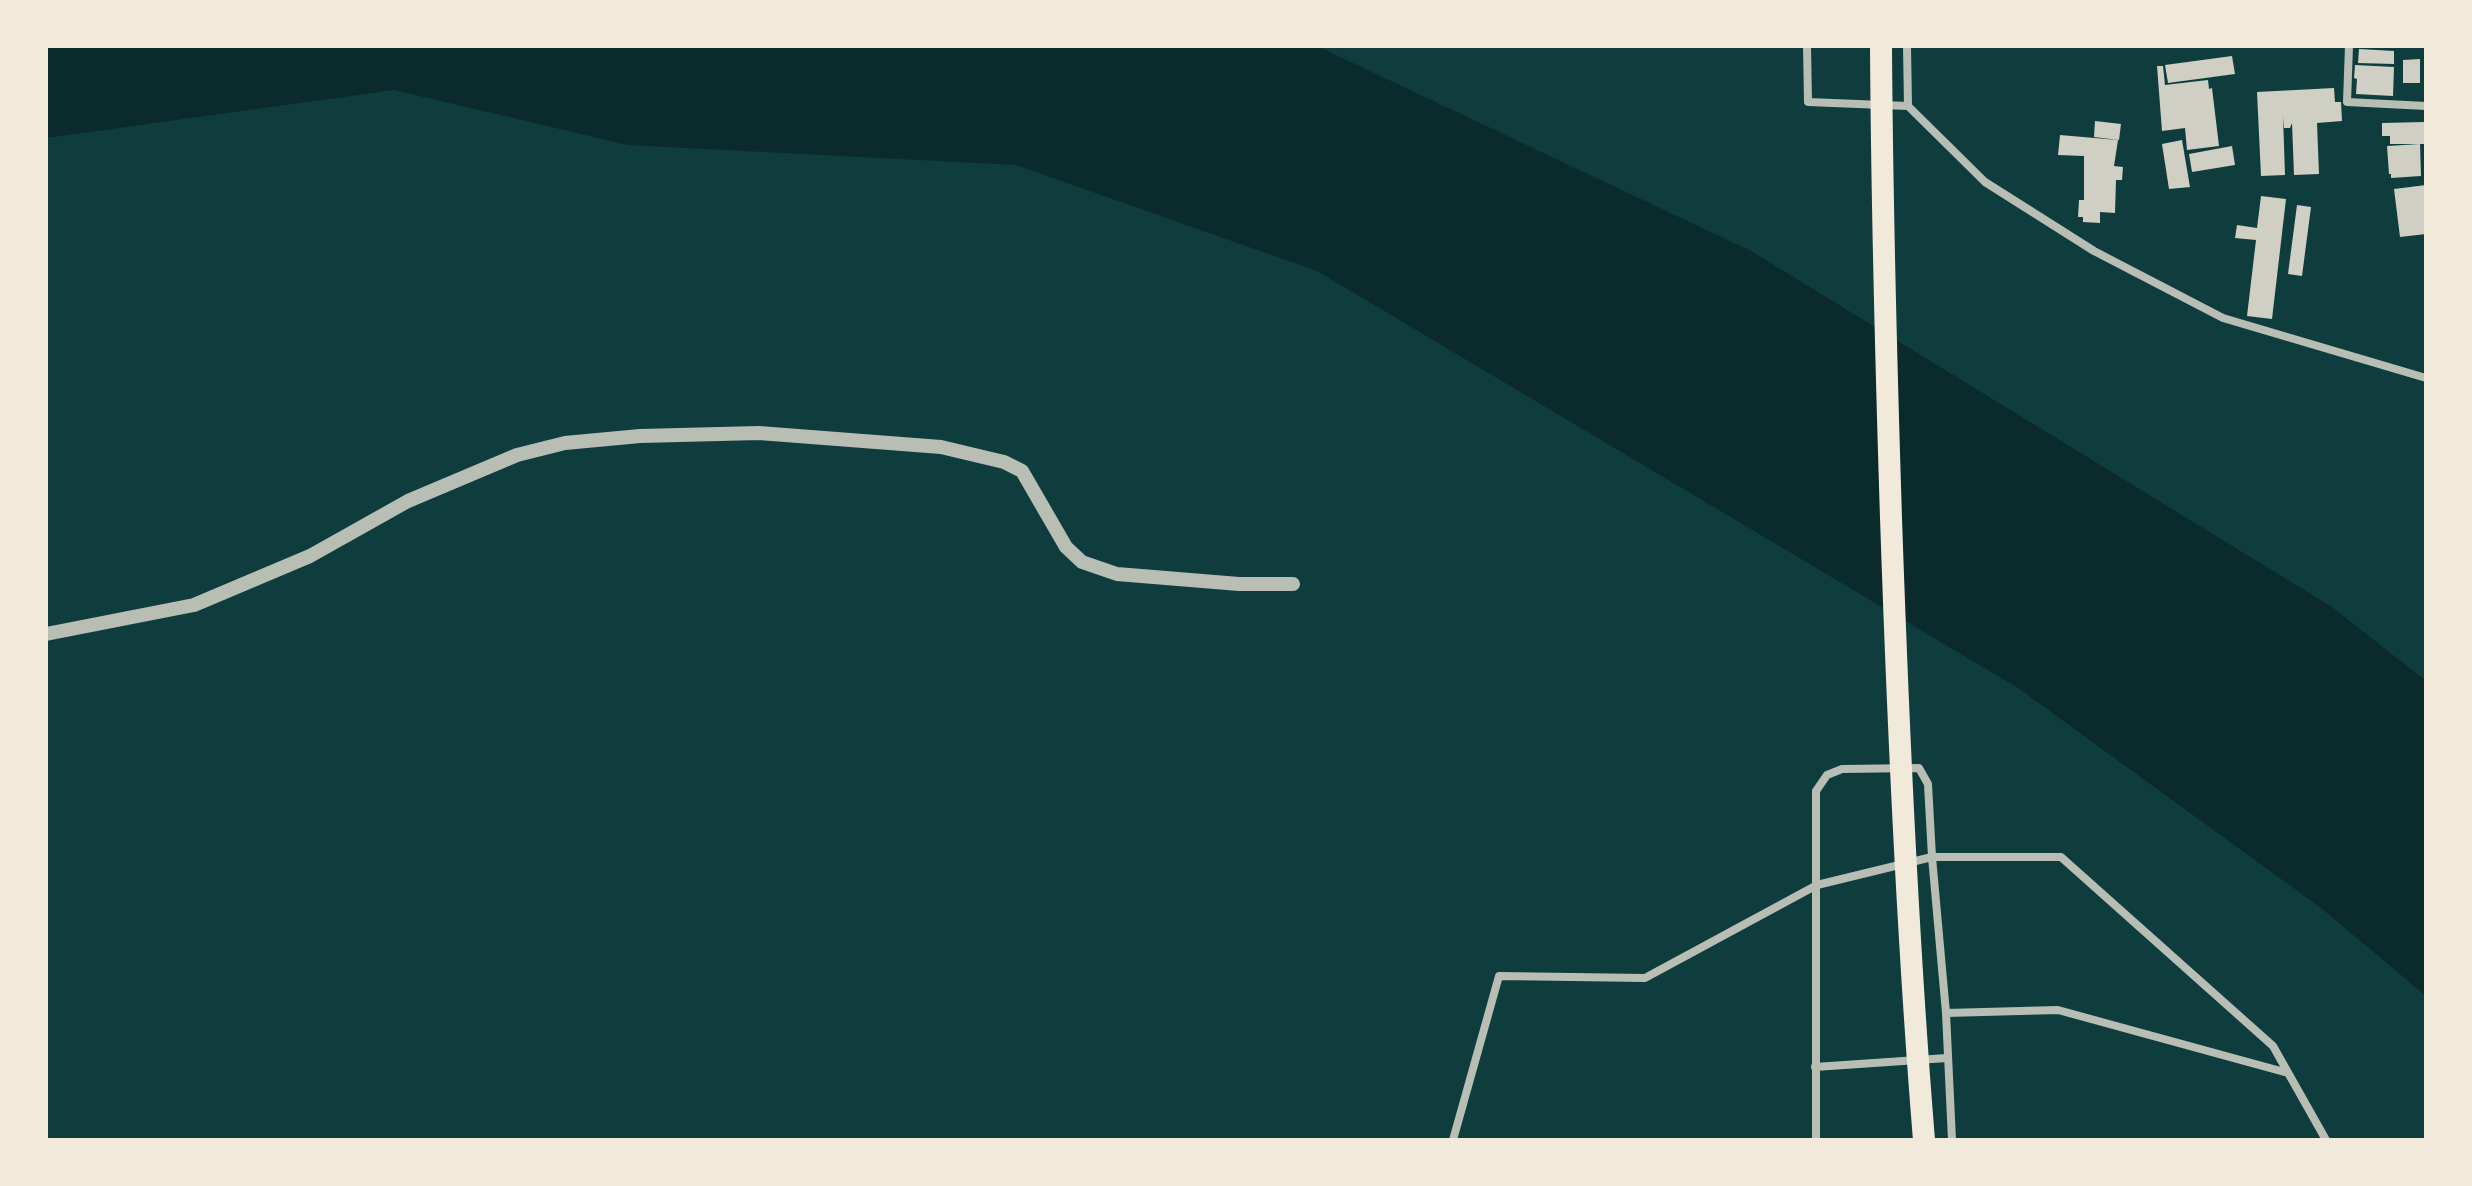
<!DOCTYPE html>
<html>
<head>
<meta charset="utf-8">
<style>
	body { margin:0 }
	#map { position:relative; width:2472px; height:1186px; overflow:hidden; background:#0f3d3e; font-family:"Public Sans",sans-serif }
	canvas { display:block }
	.frame { position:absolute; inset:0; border:48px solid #f1e9da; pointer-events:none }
</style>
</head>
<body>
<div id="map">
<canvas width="2472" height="1186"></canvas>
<div class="frame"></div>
</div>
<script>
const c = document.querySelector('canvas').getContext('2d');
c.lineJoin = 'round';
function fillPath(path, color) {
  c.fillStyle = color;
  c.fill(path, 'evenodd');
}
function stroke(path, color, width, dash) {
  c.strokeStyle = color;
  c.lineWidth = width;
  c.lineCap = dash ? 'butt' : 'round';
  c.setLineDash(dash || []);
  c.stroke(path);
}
const water = new Path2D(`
	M 46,46 L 1317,46 L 1751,251 L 2332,607 L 2426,681 L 2426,996 L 2321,908 L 2018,688 L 1317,271 L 1016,165 L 628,145 L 394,90 L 46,138 Z`);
const building = new Path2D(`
	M 2359,49 L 2394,51 L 2394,64 L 2358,63 Z
	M 2232,56 L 2235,74 L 2168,83 L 2165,65 Z
	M 2420,59 L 2420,83 L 2403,83 L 2403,60 Z
	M 2355,65 L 2394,67 L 2393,96 L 2356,94 L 2357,79 L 2354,78 Z
	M 2157,66 L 2163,66 L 2165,85 L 2208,80 L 2209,89 L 2212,88 L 2219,146 L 2187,150 L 2185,128 L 2162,131 Z
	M 2334,88 L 2335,102 L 2341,102 L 2342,121 L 2317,123 L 2319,174 L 2294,175 L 2292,123 L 2290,128 L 2284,128 L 2283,116 L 2285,175 L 2261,176 L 2257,92 Z
	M 2095,121 L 2121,124 L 2119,140 L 2094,137 Z
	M 2424,122 L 2424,144 L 2390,144 L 2390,136 L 2382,136 L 2382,123 Z
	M 2060,135 L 2118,140 L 2114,166 L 2123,167 L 2122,180 L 2116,180 L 2115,213 L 2100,212 L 2100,223 L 2083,222 L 2083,217 L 2078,217 L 2079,200 L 2084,200 L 2084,156 L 2058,155 Z
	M 2182,140 L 2190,187 L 2169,189 L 2162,144 Z
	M 2420,144 L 2421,176 L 2391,178 L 2391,174 L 2389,174 L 2387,146 Z
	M 2232,146 L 2235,165 L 2192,172 L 2189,154 Z
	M 2426,185 L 2426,234 L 2400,237 L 2394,189 Z
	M 2261,196 L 2286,199 L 2272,319 L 2247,316 L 2256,240 L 2235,238 L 2237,225 L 2257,228 Z
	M 2297,205 L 2311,207 L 2302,276 L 2288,274 Z`);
const minor = new Path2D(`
	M 1807,46 L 1808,102 L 1908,106 L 1907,46
	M 2349,46 L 2347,102 L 2426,106
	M 1908,106 L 1985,182 L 2094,251 L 2223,318 L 2426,378
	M 1946,1013 L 2058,1010 L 2288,1073
	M 1815,1067 L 1947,1058
	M 1453,1140 L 1499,976 L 1645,978 L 1817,885 L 1932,857 L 2061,857 L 2273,1046 L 2326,1140
	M 1816,1140 L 1816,791 L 1827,775 L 1842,769 L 1919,768 L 1928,784 L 1932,857 L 1946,1013 L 1952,1140`);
const tertiary = new Path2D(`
	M 46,634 L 194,605 L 310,556 L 408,501 L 517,455 L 565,443 L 640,436 L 759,433 L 941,447 L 1004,462 L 1022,471 L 1066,547 L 1082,562 L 1117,574 L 1239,584 L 1293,584`);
const motorway = new Path2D(`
	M 1881,46 C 1882,203 1886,360 1891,518 C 1898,725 1907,933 1924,1140`);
fillPath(water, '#0a2a2b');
fillPath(building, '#cfcfc3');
stroke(minor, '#b8beb3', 8);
stroke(tertiary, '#b8beb3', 14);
stroke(motorway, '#f1e9da', 22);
</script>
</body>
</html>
